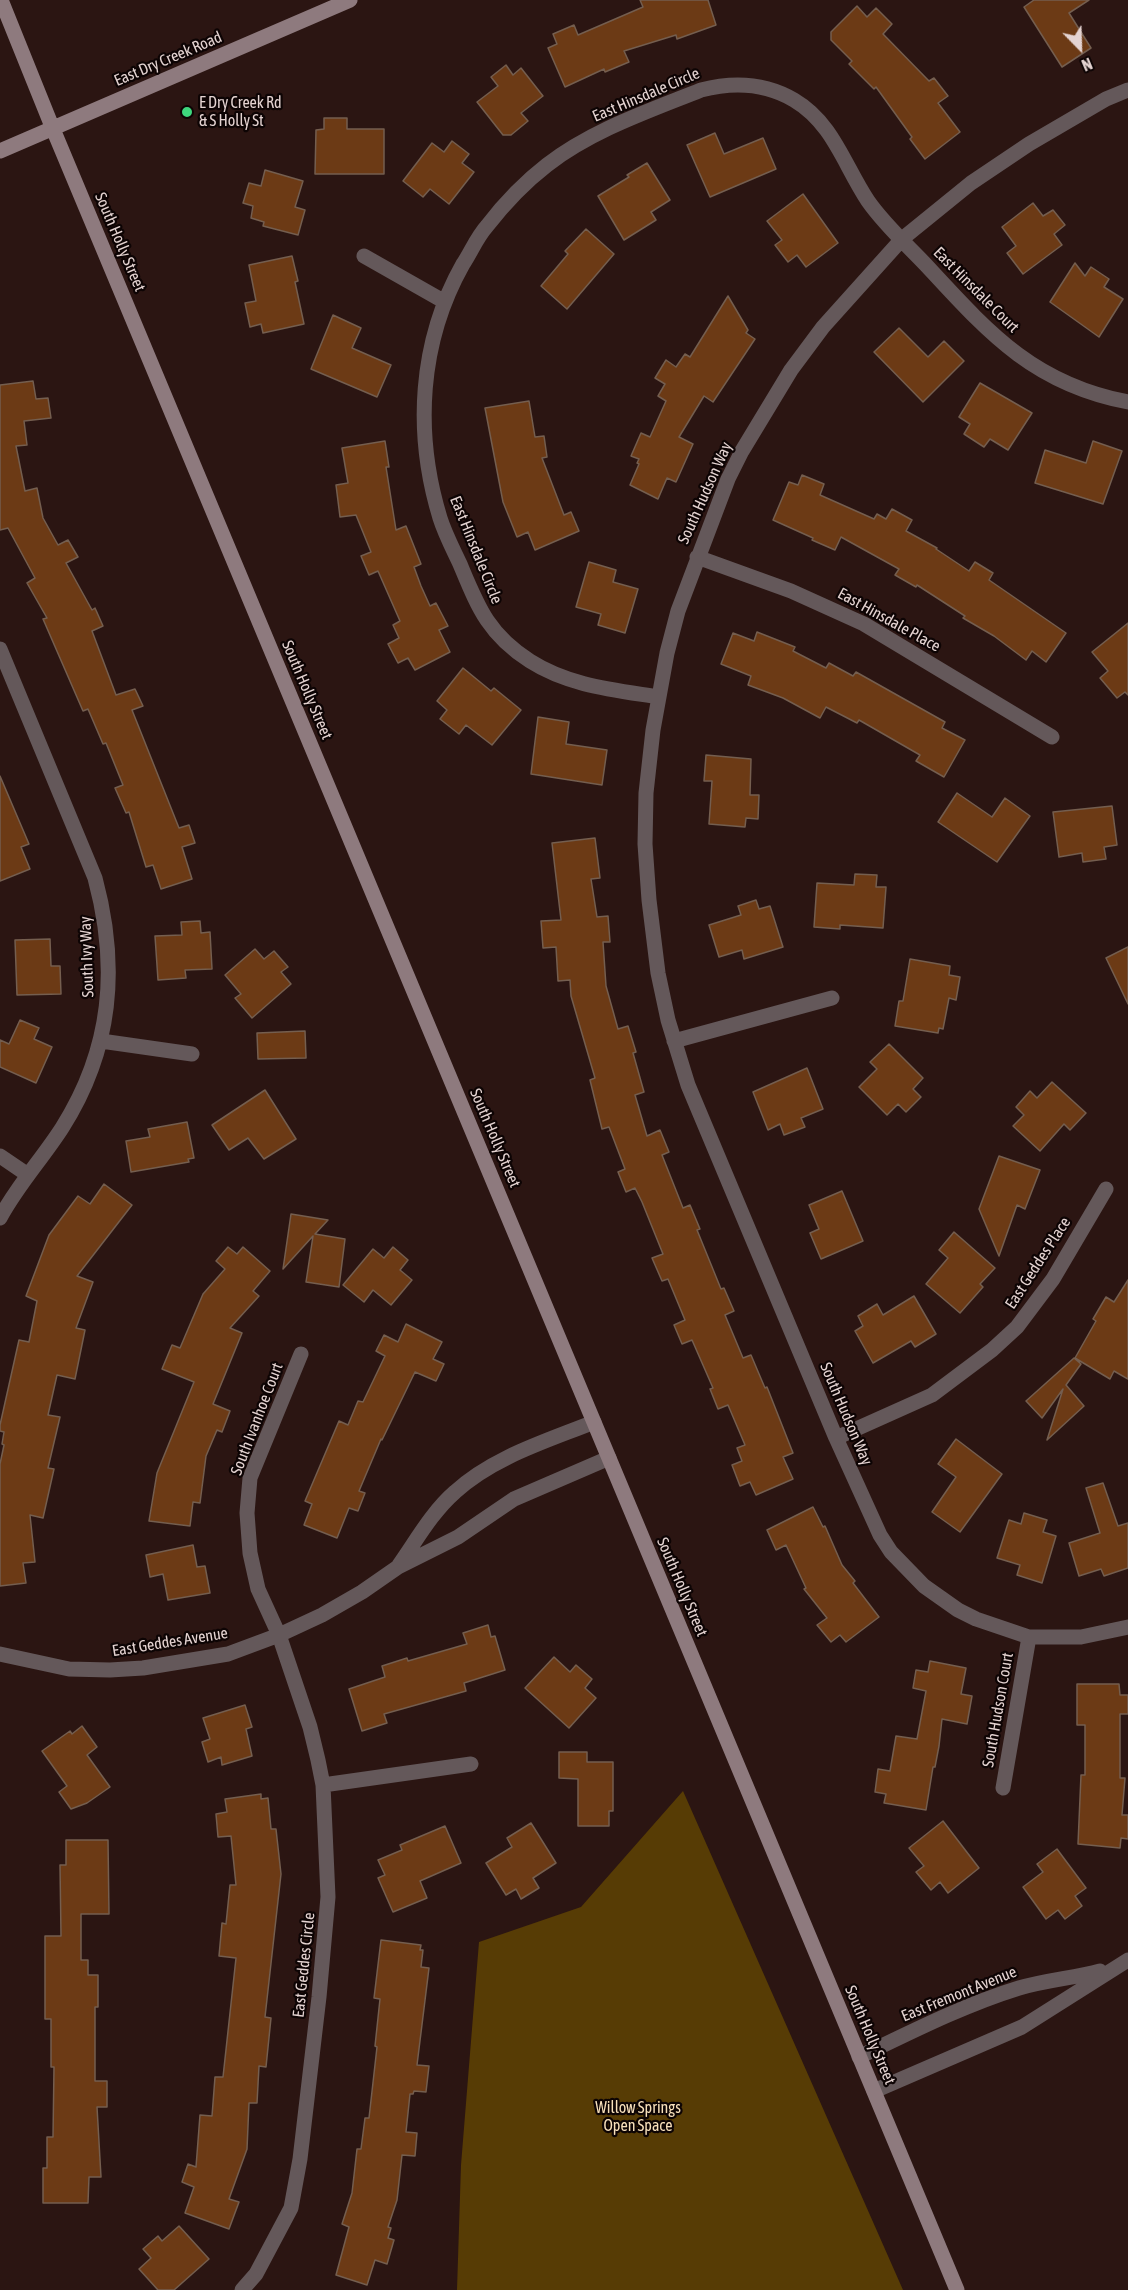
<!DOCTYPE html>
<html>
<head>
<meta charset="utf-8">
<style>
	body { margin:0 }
	#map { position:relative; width:1128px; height:2290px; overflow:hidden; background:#2b1512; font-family:"Asap Condensed",sans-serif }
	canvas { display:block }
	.north { position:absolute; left:1050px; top:18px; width:60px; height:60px; -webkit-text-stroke:4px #0d0404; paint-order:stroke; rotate:157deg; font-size:16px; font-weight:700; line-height:24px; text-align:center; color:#e4d3d1 }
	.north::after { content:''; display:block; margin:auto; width:21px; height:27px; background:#e4d3d1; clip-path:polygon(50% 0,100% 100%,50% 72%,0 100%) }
</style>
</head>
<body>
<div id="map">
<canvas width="1128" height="2290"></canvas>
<div class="north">N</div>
</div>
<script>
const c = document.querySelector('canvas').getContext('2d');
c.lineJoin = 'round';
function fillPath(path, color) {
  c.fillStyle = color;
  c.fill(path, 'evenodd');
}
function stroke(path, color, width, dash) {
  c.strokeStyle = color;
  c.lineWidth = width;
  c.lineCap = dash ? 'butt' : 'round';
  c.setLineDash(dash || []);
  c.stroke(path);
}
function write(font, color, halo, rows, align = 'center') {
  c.font = font + ' "Asap Condensed",sans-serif';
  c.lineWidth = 4.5;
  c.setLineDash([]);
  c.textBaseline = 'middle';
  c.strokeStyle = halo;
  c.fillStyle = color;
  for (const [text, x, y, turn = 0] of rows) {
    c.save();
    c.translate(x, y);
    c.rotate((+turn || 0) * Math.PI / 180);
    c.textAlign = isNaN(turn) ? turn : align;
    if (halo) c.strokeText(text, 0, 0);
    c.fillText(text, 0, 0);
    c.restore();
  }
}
const green = new Path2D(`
	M 683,1791 L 903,2290 L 457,2290 L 461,2165 L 479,1942 L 581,1907 Z`);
const building = new Path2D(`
	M 640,0 L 708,0 L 716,25 L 677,39 L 676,35 L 624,51 L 629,62 L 605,72 L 604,69 L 565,87 L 548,48 L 557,44 L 553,34 L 574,25 L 578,35 L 643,7 Z
	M 1034,0 L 1089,0 L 1069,13 L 1091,48 L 1062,67 L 1024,7 Z
	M 857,6 L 867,17 L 876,8 L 892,24 L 883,34 L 929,81 L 934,78 L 948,96 L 938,103 L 960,132 L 925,159 L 910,139 L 912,137 L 876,87 L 874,89 L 849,64 L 852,61 L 831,40 L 831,32 Z
	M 506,65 L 513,75 L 521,68 L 543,96 L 521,113 L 528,121 L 511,135 L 503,135 L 477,102 L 498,86 L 491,77 Z
	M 324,118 L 347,118 L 347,129 L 384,129 L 384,174 L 315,174 L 316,130 L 324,129 Z
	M 715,133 L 724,154 L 763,138 L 776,169 L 710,197 L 687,145 Z
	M 452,141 L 469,154 L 462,163 L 474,172 L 449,204 L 430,189 L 423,197 L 403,181 L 432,143 L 444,152 Z
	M 647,163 L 670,200 L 651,212 L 656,220 L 624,240 L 598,196 L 629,177 L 627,175 Z
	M 265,170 L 303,181 L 295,207 L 305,210 L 298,235 L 263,226 L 264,222 L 251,218 L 253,206 L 243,203 L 249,183 L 261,186 Z
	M 803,194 L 838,243 L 806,267 L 797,255 L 788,262 L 775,245 L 782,240 L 767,221 Z
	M 1033,203 L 1043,216 L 1053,210 L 1065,225 L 1054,234 L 1062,245 L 1023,274 L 1007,253 L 1016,246 L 1002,227 Z
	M 586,229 L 614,254 L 567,309 L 541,286 L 568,254 L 565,251 Z
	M 292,256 L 298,281 L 295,282 L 304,324 L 263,333 L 261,324 L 250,327 L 245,303 L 256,301 L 249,265 Z
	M 1075,263 L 1085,276 L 1091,267 L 1109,279 L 1104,287 L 1123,299 L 1099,337 L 1050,302 Z
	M 728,296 L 748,330 L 746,333 L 755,339 L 713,402 L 704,396 L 679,437 L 693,444 L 676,482 L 667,478 L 658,499 L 630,485 L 639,464 L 637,463 L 639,459 L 631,456 L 641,433 L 650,437 L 666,401 L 658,396 L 665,384 L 655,378 L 666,360 L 676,367 L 685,354 L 690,357 Z
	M 333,315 L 361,328 L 352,348 L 391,365 L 377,397 L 311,369 Z
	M 899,328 L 928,357 L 944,341 L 964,361 L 923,402 L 874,352 Z
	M 33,381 L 36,399 L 48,398 L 51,418 L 24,421 L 27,445 L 16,446 L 25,491 L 37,488 L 43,518 L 58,545 L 68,540 L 78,557 L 66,563 L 92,610 L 95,608 L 103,626 L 92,631 L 116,695 L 135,689 L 143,706 L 132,710 L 179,828 L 189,825 L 195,843 L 182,847 L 192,879 L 161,889 L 153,865 L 146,867 L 129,812 L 126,813 L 115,788 L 123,785 L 106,743 L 103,744 L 88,709 L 83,711 L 43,619 L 47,618 L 27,583 L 35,578 L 8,528 L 0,530 L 0,385 Z
	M 980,383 L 1032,413 L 1008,450 L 990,439 L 984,447 L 964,434 L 970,424 L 959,417 Z
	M 529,401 L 535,437 L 544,436 L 547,457 L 542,458 L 564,515 L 571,512 L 579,531 L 535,550 L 528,532 L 517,537 L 503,502 L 485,408 Z
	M 385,441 L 389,467 L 386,467 L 396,530 L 406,526 L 421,564 L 414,567 L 421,586 L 430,606 L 436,603 L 448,626 L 439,630 L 450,652 L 415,670 L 408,658 L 398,663 L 388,644 L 399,638 L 393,625 L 400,621 L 378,571 L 369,575 L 361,556 L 371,552 L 356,515 L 340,517 L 336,485 L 348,483 L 342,448 Z
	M 1093,441 L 1122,451 L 1103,504 L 1035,483 L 1045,450 L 1086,463 Z
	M 802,475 L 824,484 L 820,495 L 874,519 L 877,514 L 886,519 L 892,509 L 912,520 L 906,531 L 937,548 L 936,549 L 969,571 L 975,562 L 993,573 L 989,580 L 1066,633 L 1046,662 L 1032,651 L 1026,660 L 994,636 L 963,618 L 965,616 L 917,585 L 916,587 L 895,575 L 899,569 L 841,537 L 835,550 L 812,540 L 813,538 L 773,520 L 789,482 L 798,485 Z
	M 589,562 L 616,570 L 613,582 L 638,589 L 625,633 L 598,625 L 601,614 L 576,607 Z
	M 1128,623 L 1128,695 L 1125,692 L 1117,698 L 1100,678 L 1108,671 L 1092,652 Z
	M 757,632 L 795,647 L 793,651 L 826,668 L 829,663 L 853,676 L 856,672 L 945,722 L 942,728 L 965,740 L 944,777 L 916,761 L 920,755 L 859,720 L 857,723 L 826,707 L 820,718 L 783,698 L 748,685 L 751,676 L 721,664 L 733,633 L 754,641 Z
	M 463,668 L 491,691 L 494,688 L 521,710 L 492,745 L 466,725 L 459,734 L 440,719 L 447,710 L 437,701 Z
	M 538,717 L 569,722 L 566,744 L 607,750 L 602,785 L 531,774 Z
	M 706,755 L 751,759 L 750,795 L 759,795 L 758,819 L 746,818 L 745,827 L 709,824 L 712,781 L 704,781 Z
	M 0,776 L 29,844 L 21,847 L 30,869 L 0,881 Z
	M 957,793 L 992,817 L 1005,798 L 1030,816 L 997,862 L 938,822 Z
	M 1112,806 L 1117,845 L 1104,847 L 1106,859 L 1083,862 L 1082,853 L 1059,857 L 1053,812 Z
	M 595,838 L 600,878 L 591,879 L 597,917 L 608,916 L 610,942 L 603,942 L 606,986 L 618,1029 L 628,1026 L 636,1052 L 633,1053 L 644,1092 L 635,1095 L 647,1136 L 660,1130 L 669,1152 L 662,1155 L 683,1208 L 690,1205 L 700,1229 L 697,1230 L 721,1289 L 724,1288 L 734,1311 L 725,1315 L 743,1358 L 751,1355 L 765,1388 L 767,1387 L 793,1453 L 783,1457 L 793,1479 L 756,1495 L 750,1482 L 740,1486 L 732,1465 L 742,1461 L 737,1448 L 745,1445 L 728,1405 L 718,1409 L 710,1389 L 713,1388 L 692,1340 L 682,1344 L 674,1325 L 685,1320 L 668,1279 L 662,1281 L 652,1258 L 663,1254 L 642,1202 L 635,1188 L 626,1192 L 618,1172 L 625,1169 L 609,1127 L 602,1129 L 590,1080 L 595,1078 L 571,996 L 570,980 L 558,981 L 556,947 L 543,948 L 541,921 L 561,920 L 552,843 Z
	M 855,874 L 877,875 L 876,887 L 886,887 L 883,928 L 840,925 L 840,929 L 814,927 L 817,883 L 854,885 Z
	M 756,900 L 759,909 L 770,906 L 783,947 L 744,959 L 742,950 L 719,957 L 709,925 L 741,915 L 738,906 Z
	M 200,921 L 201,933 L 210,932 L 212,969 L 185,970 L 186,978 L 158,980 L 155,936 L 182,935 L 181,922 Z
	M 50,939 L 51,966 L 60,966 L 61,994 L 17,995 L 15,940 Z
	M 1128,947 L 1128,1004 L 1106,958 Z
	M 255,949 L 264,959 L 274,951 L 288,967 L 281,972 L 291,984 L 252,1018 L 235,998 L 241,994 L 225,975 Z
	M 910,959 L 950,966 L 949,975 L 960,977 L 956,1000 L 949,998 L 943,1029 L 939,1028 L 938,1033 L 895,1026 L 899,1001 L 903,1001 Z
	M 20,1020 L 39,1028 L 34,1039 L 52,1047 L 36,1083 L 0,1067 L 0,1040 L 9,1044 Z
	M 305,1031 L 306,1058 L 258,1059 L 257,1033 Z
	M 889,1044 L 923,1078 L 913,1089 L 921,1097 L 906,1112 L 898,1104 L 887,1115 L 859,1087 L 877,1069 L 870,1062 Z
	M 807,1068 L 823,1109 L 801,1118 L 805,1127 L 784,1135 L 780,1124 L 768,1130 L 753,1092 Z
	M 1052,1082 L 1086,1113 L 1070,1130 L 1064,1124 L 1040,1151 L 1013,1126 L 1024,1115 L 1016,1107 L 1030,1091 L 1037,1098 Z
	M 265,1090 L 296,1139 L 264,1159 L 248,1138 L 229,1150 L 212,1125 Z
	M 187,1122 L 194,1158 L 188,1159 L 189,1162 L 131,1172 L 126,1141 L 150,1137 L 148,1129 Z
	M 999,1156 L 1040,1170 L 1025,1209 L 1017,1205 L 999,1256 L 979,1209 Z
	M 104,1184 L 132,1205 L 77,1276 L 93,1282 L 76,1328 L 85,1330 L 75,1379 L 57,1375 L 48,1415 L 60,1417 L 48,1468 L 54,1469 L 43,1518 L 30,1515 L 35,1562 L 23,1563 L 26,1583 L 0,1586 L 0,1464 L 4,1445 L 2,1444 L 4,1432 L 0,1431 L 0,1425 L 19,1340 L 29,1342 L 37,1301 L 26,1296 L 49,1235 L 78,1196 L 90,1204 Z
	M 842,1191 L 863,1241 L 821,1259 L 810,1233 L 819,1229 L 809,1205 Z
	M 291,1214 L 328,1220 L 315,1234 L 345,1239 L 339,1287 L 306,1282 L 313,1236 L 283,1269 Z
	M 954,1232 L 995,1268 L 980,1284 L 983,1287 L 960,1313 L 926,1284 L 948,1258 L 939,1250 Z
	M 228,1247 L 237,1254 L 243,1247 L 270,1271 L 253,1291 L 259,1296 L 230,1328 L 242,1333 L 213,1404 L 230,1411 L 222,1432 L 217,1430 L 206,1456 L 200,1503 L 193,1502 L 190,1526 L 149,1521 L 157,1473 L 194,1382 L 162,1369 L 172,1345 L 180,1348 L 203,1294 L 225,1269 L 216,1261 Z
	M 393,1247 L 408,1260 L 400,1270 L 412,1280 L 391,1305 L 373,1290 L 364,1302 L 343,1285 L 373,1249 L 384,1258 Z
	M 1128,1280 L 1128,1379 L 1114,1371 L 1110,1379 L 1075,1358 L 1096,1321 L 1093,1319 L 1106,1297 L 1114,1302 Z
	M 914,1296 L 936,1334 L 915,1347 L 911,1341 L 873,1363 L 855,1331 L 863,1326 L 858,1316 L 877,1304 L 883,1315 Z
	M 406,1324 L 442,1342 L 433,1359 L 444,1364 L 436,1381 L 415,1372 L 382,1440 L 381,1439 L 359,1491 L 365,1493 L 358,1511 L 349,1508 L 337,1538 L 304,1525 L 312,1504 L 305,1501 L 339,1421 L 348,1425 L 358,1401 L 363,1402 L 385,1356 L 376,1351 L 384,1335 L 398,1342 Z
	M 1074,1358 L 1081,1364 L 1066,1385 L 1084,1406 L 1047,1440 L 1063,1389 L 1042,1418 L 1026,1401 Z
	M 956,1439 L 1002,1474 L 960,1532 L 932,1512 L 956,1477 L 938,1464 Z
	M 1103,1483 L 1118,1526 L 1128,1523 L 1128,1568 L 1104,1576 L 1101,1569 L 1079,1576 L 1069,1543 L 1100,1533 L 1086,1488 Z
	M 813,1507 L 823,1527 L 825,1526 L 842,1565 L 855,1581 L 853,1583 L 879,1617 L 846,1642 L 840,1635 L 831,1642 L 817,1625 L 827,1618 L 804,1589 L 806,1588 L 786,1545 L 776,1550 L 767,1530 Z
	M 1024,1513 L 1047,1520 L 1043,1532 L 1056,1536 L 1042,1583 L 1017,1575 L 1020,1565 L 997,1558 L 1009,1520 L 1021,1524 Z
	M 193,1545 L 197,1567 L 205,1566 L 210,1593 L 168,1600 L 163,1574 L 150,1577 L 146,1555 Z
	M 488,1625 L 491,1637 L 495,1636 L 505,1670 L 464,1683 L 466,1691 L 384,1714 L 387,1723 L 362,1731 L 349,1689 L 385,1677 L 382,1666 L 407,1658 L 408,1661 L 467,1644 L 463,1633 Z
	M 554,1657 L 570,1672 L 576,1665 L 592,1679 L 585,1688 L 596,1698 L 569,1728 L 525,1688 Z
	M 930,1661 L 966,1668 L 961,1694 L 972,1696 L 967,1724 L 942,1719 L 939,1746 L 935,1767 L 933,1767 L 926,1810 L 884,1803 L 886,1794 L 875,1792 L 878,1769 L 890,1771 L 896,1736 L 917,1739 L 926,1691 L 913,1688 L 916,1670 L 928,1672 Z
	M 1077,1684 L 1119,1684 L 1120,1695 L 1128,1695 L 1128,1714 L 1120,1714 L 1120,1778 L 1125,1778 L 1122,1815 L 1128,1815 L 1128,1839 L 1121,1838 L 1120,1848 L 1078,1844 L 1081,1775 L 1085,1775 L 1085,1725 L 1077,1725 Z
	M 245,1705 L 252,1727 L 246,1729 L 252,1756 L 222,1765 L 221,1757 L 208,1762 L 202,1742 L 210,1739 L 203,1718 Z
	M 82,1726 L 97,1747 L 87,1755 L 110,1787 L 87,1803 L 71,1809 L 59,1792 L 67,1786 L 42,1751 L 70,1731 L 72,1734 Z
	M 559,1752 L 587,1752 L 587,1762 L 613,1762 L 613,1811 L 609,1811 L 609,1826 L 578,1826 L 578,1779 L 559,1778 Z
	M 261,1794 L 261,1799 L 268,1798 L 271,1829 L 276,1829 L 281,1874 L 265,2017 L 271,2018 L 266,2067 L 259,2066 L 257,2103 L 249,2103 L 247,2149 L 229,2199 L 239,2202 L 229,2229 L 185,2213 L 194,2187 L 182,2182 L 188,2164 L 196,2167 L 200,2115 L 212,2116 L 215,2077 L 223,2077 L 236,1958 L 219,1956 L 222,1923 L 226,1924 L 230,1885 L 236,1885 L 231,1836 L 218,1837 L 216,1814 L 227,1812 L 225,1799 Z
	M 943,1821 L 979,1868 L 948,1893 L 940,1882 L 931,1890 L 916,1872 L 924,1866 L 909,1848 Z
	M 531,1823 L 556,1863 L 533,1878 L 539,1888 L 521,1899 L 516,1889 L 506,1895 L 486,1863 L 512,1847 L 507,1838 Z
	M 445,1826 L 461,1863 L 420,1881 L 427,1898 L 393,1912 L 378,1878 L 385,1875 L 378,1860 L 402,1850 L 400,1845 Z
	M 66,1840 L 108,1840 L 109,1914 L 81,1914 L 81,1960 L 88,1960 L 88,1975 L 98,1975 L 98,2007 L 95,2007 L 95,2081 L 107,2081 L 107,2107 L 97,2107 L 101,2177 L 89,2177 L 88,2203 L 43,2203 L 43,2168 L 47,2168 L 47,2137 L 53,2137 L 54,2067 L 51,2067 L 51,2019 L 45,2019 L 45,1936 L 61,1936 L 60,1865 L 66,1865 Z
	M 1057,1849 L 1086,1888 L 1075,1896 L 1082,1906 L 1065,1919 L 1058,1910 L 1046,1919 L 1023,1887 L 1043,1872 L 1037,1864 Z
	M 381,1940 L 421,1945 L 420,1950 L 423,1950 L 421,1967 L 429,1968 L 417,2065 L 429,2066 L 426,2092 L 414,2091 L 413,2094 L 410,2094 L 406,2132 L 417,2133 L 415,2156 L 402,2155 L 397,2200 L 388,2227 L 391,2228 L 388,2238 L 394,2240 L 387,2264 L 375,2260 L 367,2285 L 336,2275 L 349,2227 L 342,2224 L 352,2193 L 357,2149 L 361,2149 L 365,2118 L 369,2118 L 377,2047 L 375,2046 L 380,1999 L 374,1998 Z
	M 179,2226 L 209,2259 L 174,2290 L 158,2290 L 139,2269 L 151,2258 L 143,2249 L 158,2236 L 162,2241 Z`);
const minor = new Path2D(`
	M 1128,90 L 1106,99 L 1029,144 L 971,183 L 902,239 L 823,327 L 791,370 L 742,451 L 728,479 L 678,611 L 667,653 L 653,730 L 646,793 L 645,844 L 649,900 L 658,973 L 668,1020 L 688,1085 L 836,1438 L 880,1535 L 891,1552 L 924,1586 L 958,1610 L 976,1619 L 1029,1637 L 1081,1637 L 1128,1627
	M 364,256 L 445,302
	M 697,557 L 791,591 L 864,624 L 1052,737
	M 0,649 L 95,878 C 119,967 112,1049 62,1128 C 42,1159 17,1186 0,1218
	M 659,697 C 615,690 569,686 530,661 C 488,634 478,607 460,564 C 453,549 445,534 440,518 C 414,433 419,342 463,264 C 471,252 477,237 487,226 C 504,204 525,182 547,165 C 592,130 649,111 701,90 C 732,82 765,83 794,100 C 833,123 844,165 868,201 C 884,224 906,244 926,265 C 988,332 1033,384 1128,402
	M 101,1041 L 192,1054
	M 674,1041 L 832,998
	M 0,1156 L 28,1175
	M 836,1438 L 932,1395 L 992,1350 L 1017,1327 L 1053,1279 L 1106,1189
	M 399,1565 C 416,1541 432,1512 455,1492 C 493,1457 547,1441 594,1422
	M 0,1654 L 69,1669 L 110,1670 L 143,1668 L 228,1654 L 279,1635 L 322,1615 L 362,1592 L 398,1567 L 458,1537 L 514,1499 L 609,1458
	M 323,1785 L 471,1764
	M 1003,1788 L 1029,1637
	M 859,2057 C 911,2032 964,2005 1019,1988 C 1046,1980 1074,1978 1100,1971
	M 874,2091 L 1022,2027 L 1128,1960
	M 242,2290 L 256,2274 L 291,2208 L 300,2159 L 319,1997 L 328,1897 L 323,1785 L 318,1760 L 310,1727 L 279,1635 L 258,1589 L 250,1553 L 247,1513 L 250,1478 L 301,1354`);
const secondary = new Path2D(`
	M 1,0 L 53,129 L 957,2290
	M 0,151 L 350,0`);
const markers = [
	[187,112,6,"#3ed77d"]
];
const streetNames = [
	["East Dry Creek Road",168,59,-23],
	["East Hinsdale Circle",646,95,-23],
	["South Holly Street",120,242,67],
	["East Hinsdale Court",976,290,45],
	["South Hudson Way",705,493,-66],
	["East Hinsdale Circle",476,550,68],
	["East Hinsdale Place",889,620,29],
	["South Holly Street",307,690,67],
	["South Ivy Way",87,957,-92],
	["South Holly Street",495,1138,67],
	["East Geddes Place",1038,1263,-57],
	["South Hudson Way",846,1414,67],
	["South Ivanhoe Court",257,1419,-69],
	["South Holly Street",682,1587,67],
	["East Geddes Avenue",170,1642,-9],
	["South Hudson Court",998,1710,-80],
	["East Geddes Circle",304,1965,-84],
	["East Fremont Avenue",959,1994,-22],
	["South Holly Street",870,2035,67]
];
const poiNames = [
	["E Dry Creek Rd",199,103],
	["& S Holly St",199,121]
];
const parkNames = [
	["Willow Springs",638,2108],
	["Open Space",638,2126]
];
fillPath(green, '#573c05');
fillPath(building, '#6c3a15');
stroke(building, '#745e4f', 1.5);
stroke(minor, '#64585a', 15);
stroke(secondary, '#8e7a7e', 15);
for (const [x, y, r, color] of markers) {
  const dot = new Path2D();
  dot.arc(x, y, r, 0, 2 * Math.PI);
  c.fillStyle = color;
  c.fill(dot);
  stroke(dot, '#0d0404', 2);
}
write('16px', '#e4d3d1', '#0d0404', streetNames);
write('16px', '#e4d3d1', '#0d0404', poiNames, 'left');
write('16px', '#f8e0bb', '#0d0404', parkNames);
</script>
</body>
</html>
